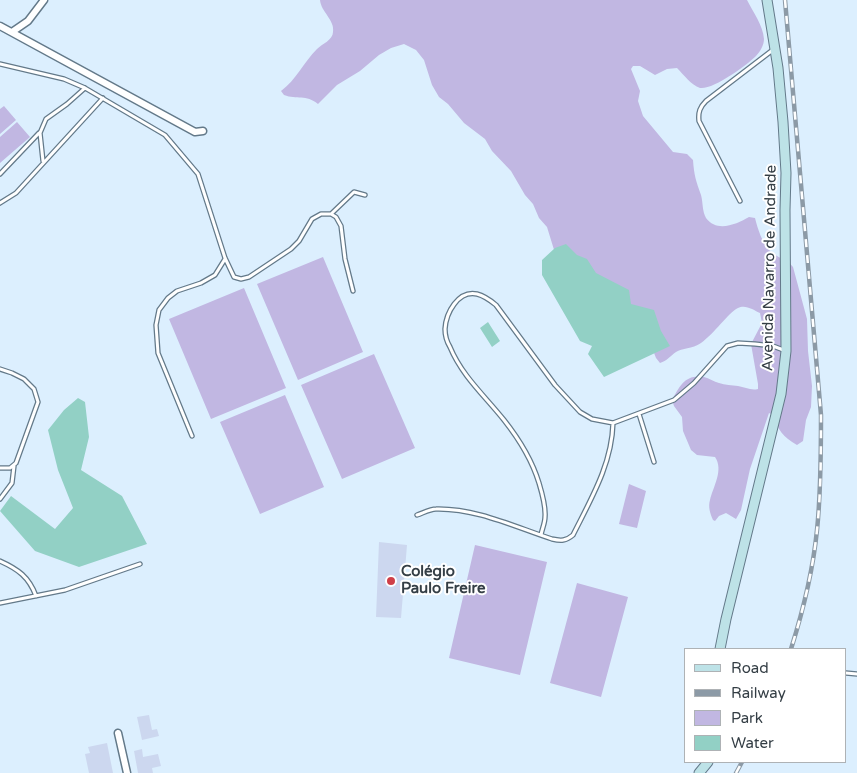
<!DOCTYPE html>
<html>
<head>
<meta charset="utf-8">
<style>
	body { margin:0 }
	#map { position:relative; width:857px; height:773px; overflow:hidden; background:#dceffe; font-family:"Varela Round",sans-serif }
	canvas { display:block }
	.legend { position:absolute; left:684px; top:648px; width:162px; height:115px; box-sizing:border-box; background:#fff; border:1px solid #aeb2b5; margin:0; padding:6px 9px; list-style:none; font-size:15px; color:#343e45 }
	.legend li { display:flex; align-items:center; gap:10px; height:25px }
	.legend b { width:25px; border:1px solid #aeb2b5 }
</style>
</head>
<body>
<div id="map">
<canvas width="857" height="773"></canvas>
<ul class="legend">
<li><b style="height:6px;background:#bde2e7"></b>Road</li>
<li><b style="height:6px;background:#8c9aa6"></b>Railway</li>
<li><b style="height:14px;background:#c1b7e2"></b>Park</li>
<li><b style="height:14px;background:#92d0c5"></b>Water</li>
</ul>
</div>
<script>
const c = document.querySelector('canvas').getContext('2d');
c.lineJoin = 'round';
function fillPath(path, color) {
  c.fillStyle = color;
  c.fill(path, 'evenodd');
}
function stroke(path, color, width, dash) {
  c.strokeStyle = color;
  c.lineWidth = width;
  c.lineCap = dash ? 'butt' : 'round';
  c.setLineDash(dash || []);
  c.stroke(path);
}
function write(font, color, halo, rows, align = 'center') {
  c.font = font + ' "Varela Round",sans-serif';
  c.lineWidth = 4;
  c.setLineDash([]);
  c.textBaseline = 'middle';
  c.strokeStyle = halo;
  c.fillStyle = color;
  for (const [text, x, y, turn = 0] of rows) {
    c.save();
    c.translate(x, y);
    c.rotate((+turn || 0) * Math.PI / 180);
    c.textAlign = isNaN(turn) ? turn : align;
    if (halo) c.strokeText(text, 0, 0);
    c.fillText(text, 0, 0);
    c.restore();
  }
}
const green = new Path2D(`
	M 320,0 L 747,0 C 753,12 763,25 764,39 C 764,45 760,52 756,56 C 747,65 713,90 700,88 C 691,85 684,75 677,68 L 667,69 L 655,75 L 640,66 L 633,66 L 631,69 L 640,91 L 638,101 L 643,116 L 673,152 L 687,154 L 693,160 C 694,175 696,181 701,195 C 703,202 702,211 706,218 C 717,233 737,224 749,217 L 755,218 C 758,230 762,242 770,251 C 777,258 787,259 793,267 L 807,319 L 808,351 L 812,386 L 811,407 L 806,420 L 803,441 L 797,445 C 783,437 778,430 773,415 L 769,413 L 750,469 L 741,510 L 736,519 L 726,513 L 719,516 L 715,521 L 713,520 C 710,513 708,507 710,500 C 713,487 724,470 715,457 L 697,455 L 691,450 L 683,431 L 682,417 L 674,406 L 672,400 C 680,386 685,374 704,377 C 709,378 714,382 719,383 C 725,385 732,385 738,386 C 745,387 751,391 758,389 L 758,384 L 751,344 L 762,323 L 760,313 C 754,310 745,304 738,308 C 728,313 714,334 701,343 C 692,349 682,348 676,352 C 670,356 667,361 660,363 L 656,358 L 649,340 L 555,253 L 547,227 L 539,218 L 533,204 L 525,195 L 511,171 L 492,151 L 485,139 L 464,123 L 448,104 L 439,97 L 432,85 L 424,60 L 416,50 L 404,44 L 391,48 L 379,55 L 360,71 L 337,85 L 318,104 C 306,94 297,100 284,95 L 281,91 C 296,80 304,62 317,49 C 322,44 333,40 333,32 C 335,20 321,12 320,0 Z
	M 4,106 L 16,120 L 0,134 L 0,109 Z
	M 17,122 L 30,137 L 0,163 L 0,137 Z
	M 323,257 L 363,352 L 298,380 L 257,284 Z
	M 244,288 L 286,388 L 211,419 L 169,319 Z
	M 374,354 L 415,448 L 342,479 L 301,385 Z
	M 285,395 L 324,487 L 260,514 L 220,422 Z
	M 629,484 L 646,491 L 637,528 L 619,524 Z
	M 475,545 L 547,562 L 520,675 L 449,658 Z
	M 577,583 L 628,597 L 601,697 L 550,683 Z`);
const water = new Path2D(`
	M 566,244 L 577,255 L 587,259 L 596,273 L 629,290 L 631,304 L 654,310 L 661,331 L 670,346 L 604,377 L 588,354 L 592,346 L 580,341 L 542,275 L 542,260 L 555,248 Z
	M 488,322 L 500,341 L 492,347 L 480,328 Z
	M 78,398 L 85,402 L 89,437 L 81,470 L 122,496 L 147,544 L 79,567 L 35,551 L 0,511 L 11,496 L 55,529 L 73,508 L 58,470 L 48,430 L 64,410 Z`);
const building = new Path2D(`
	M 379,542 L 407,545 L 401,618 L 376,617 Z
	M 149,715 L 152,730 L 157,729 L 159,736 L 142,740 L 137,717 Z
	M 107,743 L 113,773 L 89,773 L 85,754 L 90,753 L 88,747 Z
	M 142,749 L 143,757 L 158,754 L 161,766 L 152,768 L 153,773 L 138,773 L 134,751 Z`);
const lane = new Path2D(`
	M 0,64 L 64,79 L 85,88 L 165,135 L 198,174 L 225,258 L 234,277 L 241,279 L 249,277 L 291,249 L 299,241 L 312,219 L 321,214 L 331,214 L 336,217 L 341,226 L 345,259 L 353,291
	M 43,161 L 40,133 L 46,119 L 67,104 L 85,88
	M 0,174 L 39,133
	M 740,201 L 699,121 C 698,112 700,107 706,101 L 774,49
	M 0,203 L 16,193 L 103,98
	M 331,214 L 354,192 L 365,195
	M 0,369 L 12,373 L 24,379 L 34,389 L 38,402 L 16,463 L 10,468 L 0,468
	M 639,414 L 654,462
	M 192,436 L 158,353 L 156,325 L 159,310 L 168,298 L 177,291 L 201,283 L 215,275 L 225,259
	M 0,499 L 12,483 L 14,466
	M 417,515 C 423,513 430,509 436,509 C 476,508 515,527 552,539 C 561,541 566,541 573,535 C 591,499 612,464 613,423 L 674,400 L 694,383 L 727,346 L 738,343 L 755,344 L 773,346 L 786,351
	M 541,535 C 542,529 545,523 545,517 C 546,506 542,493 539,483 C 532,460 519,439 504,420 C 485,396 462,376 450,347 C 447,342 445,334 445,329 C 446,313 458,290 477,294 C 485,296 490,300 496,305 L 555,385 L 580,412 L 592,419 L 613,423
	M 0,561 C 18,569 29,577 36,596
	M 0,603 L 65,590 L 140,564
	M 846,673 L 857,674`);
const street = new Path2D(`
	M 0,26 L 195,132 L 203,131
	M 12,32 L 28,21 L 44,0
	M 118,733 L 127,773`);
const secondary = new Path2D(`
	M 720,649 L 726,619 L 781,394 L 786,351 L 785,210 L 786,173 L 783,122 L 778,68 L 767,0
	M 699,773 L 708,762`);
const rail = new Path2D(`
	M 785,0 L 821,415 C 821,453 821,492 817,530 C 813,570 803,611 791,649
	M 736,773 L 742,762`);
const markers = [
	[391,581,5,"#cf3f48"]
];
const streetNames = [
	["Avenida Navarro de Andrade",770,268,-89]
];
const poiNames = [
	["Colégio",401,572],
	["Paulo Freire",401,589]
];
fillPath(green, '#c1b7e2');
fillPath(water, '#92d0c5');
fillPath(building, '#ccd7ef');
stroke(lane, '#637989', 5.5);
stroke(street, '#637989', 9);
stroke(secondary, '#637989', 11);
stroke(lane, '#fff', 3);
stroke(street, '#fff', 6);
stroke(secondary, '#bde2e7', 9);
stroke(rail, '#8c9aa6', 4.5);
stroke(rail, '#fff', 2.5, [8]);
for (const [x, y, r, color] of markers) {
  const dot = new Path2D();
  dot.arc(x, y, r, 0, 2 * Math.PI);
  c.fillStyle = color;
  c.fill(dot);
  stroke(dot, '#fff', 2);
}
write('15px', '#343e45', '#fff', streetNames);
write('bold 15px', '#343e45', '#fff', poiNames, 'left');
</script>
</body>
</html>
